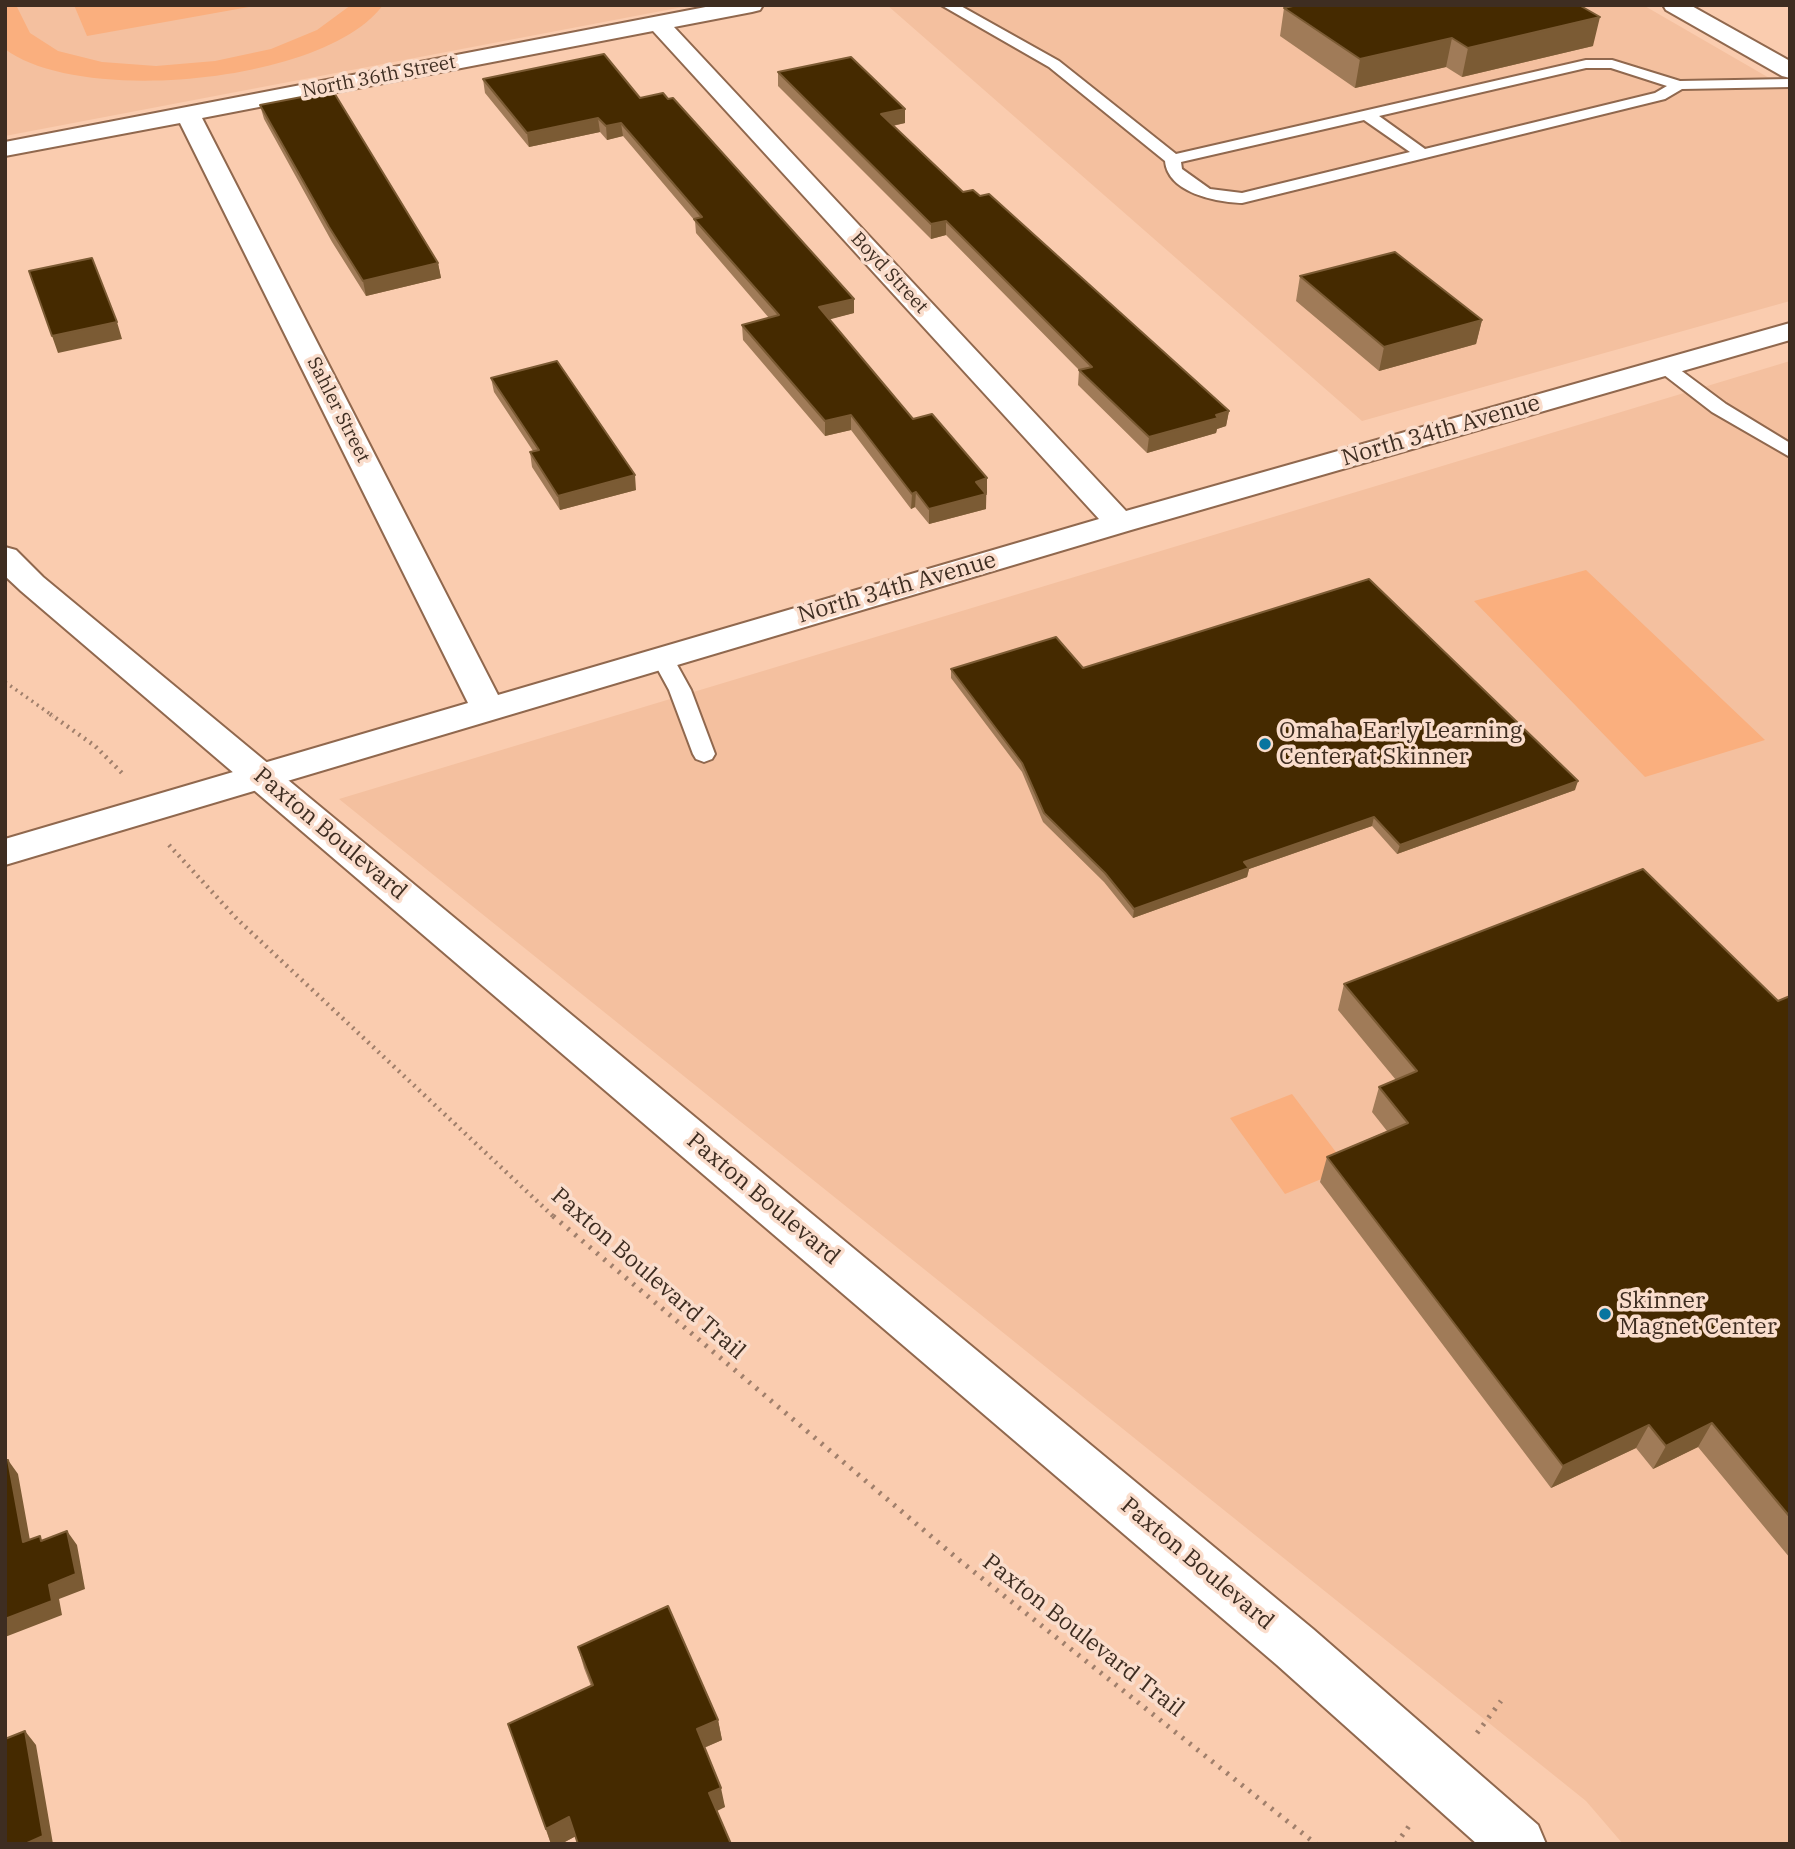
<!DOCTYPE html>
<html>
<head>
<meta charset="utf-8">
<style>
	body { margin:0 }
	#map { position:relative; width:1795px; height:1849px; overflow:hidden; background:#faccaf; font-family:"IBM Plex Serif",serif }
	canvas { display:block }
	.frame { position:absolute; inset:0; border:7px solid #3e2d21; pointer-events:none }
</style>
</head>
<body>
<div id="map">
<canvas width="1795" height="1849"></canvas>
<div class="frame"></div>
</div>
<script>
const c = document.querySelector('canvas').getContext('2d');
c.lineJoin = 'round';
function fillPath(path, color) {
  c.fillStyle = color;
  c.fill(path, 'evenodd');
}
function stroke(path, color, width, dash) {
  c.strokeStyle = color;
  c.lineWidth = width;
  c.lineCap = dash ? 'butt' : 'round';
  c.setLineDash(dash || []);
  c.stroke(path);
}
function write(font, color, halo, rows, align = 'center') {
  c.font = font + ' "IBM Plex Serif",serif';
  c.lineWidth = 7;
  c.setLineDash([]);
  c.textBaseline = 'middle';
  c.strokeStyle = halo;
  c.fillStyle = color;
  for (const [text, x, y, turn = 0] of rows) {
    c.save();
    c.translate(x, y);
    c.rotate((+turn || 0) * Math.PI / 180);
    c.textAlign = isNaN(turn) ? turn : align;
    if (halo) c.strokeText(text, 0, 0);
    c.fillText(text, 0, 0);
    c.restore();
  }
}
const built = new Path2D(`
	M 5,5 L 693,5 L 5,136 Z
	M 887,5 L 1643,5 L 1790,90 L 1790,301 L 1362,421 Z
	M 1790,361 L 1790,1844 L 1623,1844 L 1586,1801 L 339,799 Z`);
const green = new Path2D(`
	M 5,5 L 16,5 L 30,33 L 58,51 L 102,62 L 156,66 L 215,61 L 271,49 L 317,30 L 351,5 L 383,5 C 326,83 80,106 5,49 Z
	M 74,5 L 260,5 L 87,36 Z
	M 1586,570 L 1765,740 L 1645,777 L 1474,601 Z
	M 1292,1094 L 1348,1168 L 1285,1194 L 1230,1118 Z`);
const pathFar2 = new Path2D(`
	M 5,682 L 53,716`);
const pathFar1 = new Path2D(`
	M 50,714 L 95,746 L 123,774
	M 169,845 L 237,919 L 555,1218`);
const path = new Path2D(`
	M 553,1216 L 959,1560 L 1316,1844
	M 1477,1733 L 1501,1701
	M 1396,1844 L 1412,1822`);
const service = new Path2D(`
	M 941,5 L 959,5 L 1059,61 L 1176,154 L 1586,60 L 1612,60 L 1680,81 L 1790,79 L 1790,87 L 1682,89 L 1665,99 L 1242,203 C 1216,202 1168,193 1165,161 L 1049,67 ZM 1586,68 L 1611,68 L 1667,86 L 1655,93 L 1425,149 L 1379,116 ZM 1364,120 L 1410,152 L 1242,193 L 1210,189 L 1182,169 L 1181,162 Z
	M 1665,362 L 1671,363 L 1726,404 L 1790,443 L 1790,457 L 1712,412 L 1659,371 L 1656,367 Z
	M 662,650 L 670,652 L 691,690 L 715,754 L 712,759 L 704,762 L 696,759 L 693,754 L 669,690 L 651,657 L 654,652 Z`);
const minor = new Path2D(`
	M 716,5 L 763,5 L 760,10 L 752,12 L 674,27 L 1126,511 L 1790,323 L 1790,340 L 1131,530 L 5,865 L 5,839 L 468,703 L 180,123 L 5,156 L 5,142 ZM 653,31 L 1099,519 L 498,695 L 202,118 Z`);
const tertiary = new Path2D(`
	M 5,547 L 16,550 L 43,577 L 1313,1629 L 1538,1825 L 1546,1844 L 1477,1844 L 1277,1665 L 21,591 L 5,576 Z`);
const primary = new Path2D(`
	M 1663,5 L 1690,5 L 1790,61 L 1790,78 L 1782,76 L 1666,10 Z`);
const wall = new Path2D(`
	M 1284,8 L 1593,46 L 1462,77 L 1446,67 L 1355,88 L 1280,36 Z
	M 778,72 L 905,123 L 893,126 L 963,192 L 1229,411 L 1226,426 L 1217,429 L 1216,433 L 1147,453 L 1078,385 L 1079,370 L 946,235 L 931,239 L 778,86 Z
	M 483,79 L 640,98 L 854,299 L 854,313 L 829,319 L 913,419 L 987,478 L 986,509 L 929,524 L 915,507 L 911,509 L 851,430 L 825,436 L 743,340 L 742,325 L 769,318 L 696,233 L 695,221 L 623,136 L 607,140 L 600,132 L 529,147 L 485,93 Z
	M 260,105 L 438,263 L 441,278 L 366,296 L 332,242 L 264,119 Z
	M 1300,276 L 1482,320 L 1476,344 L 1379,371 L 1296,301 Z
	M 491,378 L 636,490 L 560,510 L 532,467 L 530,452 L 533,451 L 494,392 Z
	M 1083,668 L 1575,790 L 1397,854 L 1372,826 L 1249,869 L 1247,877 L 1133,918 L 1104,882 L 1043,822 L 1022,772 L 951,678 L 951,669 Z
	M 1344,984 L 1778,1001 L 1790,996 L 1790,1558 L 1698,1447 L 1653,1469 L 1636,1448 L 1551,1488 L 1320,1182 L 1327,1157 L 1387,1131 L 1372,1112 L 1379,1087 L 1396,1080 L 1338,1010 Z
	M 578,1647 L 718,1720 L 722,1740 L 704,1748 L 725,1807 L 576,1836 L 561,1844 L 551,1844 L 508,1724 L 591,1686 L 584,1668 Z`);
const shadedWall = new Path2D(`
	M 1600,17 L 1593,46 L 1462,77 L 1468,48 Z
	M 1452,38 L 1446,67 L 1355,88 L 1360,59 Z
	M 905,109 L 905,123 L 881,128 L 881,114 Z
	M 598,118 L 600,132 L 529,147 L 527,133 Z
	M 621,123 L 623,136 L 607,140 L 606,126 Z
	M 946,221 L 946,235 L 931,239 L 931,224 Z
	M 438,263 L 441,278 L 366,296 L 363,281 Z
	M 854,299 L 854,313 L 820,322 L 819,307 Z
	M 1482,320 L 1476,344 L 1379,371 L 1384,347 Z
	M 117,322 L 122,339 L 58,353 L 52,336 Z
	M 1229,411 L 1226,426 L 1217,429 L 1216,433 L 1147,453 L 1149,437 Z
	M 851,415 L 851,430 L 825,436 L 825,421 Z
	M 635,475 L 636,490 L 560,510 L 558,496 Z
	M 987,478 L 987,493 L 975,497 L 976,482 Z
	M 916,492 L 915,507 L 911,509 L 912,494 Z
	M 986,494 L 986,509 L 929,524 L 929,509 Z
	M 1578,781 L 1575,790 L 1397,854 L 1400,845 Z
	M 1374,817 L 1372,826 L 1249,869 L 1247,877 L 1133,918 L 1134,909 L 1244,862 Z
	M 1712,1423 L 1698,1447 L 1653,1469 L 1666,1446 Z
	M 1649,1425 L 1636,1448 L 1551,1488 L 1563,1466 Z
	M 8,1460 L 18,1474 L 33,1557 L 23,1542 Z
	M 67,1531 L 77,1545 L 85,1589 L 59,1599 L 62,1615 L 5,1637 L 5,1619 L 49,1585 Z
	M 718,1720 L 722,1740 L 701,1749 L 697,1729 Z
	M 25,1731 L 36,1745 L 53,1844 L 25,1844 Z
	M 721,1788 L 725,1807 L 713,1813 L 709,1793 Z
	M 569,1817 L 576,1836 L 561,1844 L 551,1844 L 546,1829 Z`);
const building = new Path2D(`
	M 1297,5 L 1579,5 L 1600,17 L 1468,48 L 1452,38 L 1360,59 L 1284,8 Z
	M 604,54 L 640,98 L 663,93 L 668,99 L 673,98 L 854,299 L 819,307 L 913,419 L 932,414 L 987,478 L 976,482 L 986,494 L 929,509 L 916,492 L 912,494 L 851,415 L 825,421 L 742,325 L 779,315 L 694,219 L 702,217 L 621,123 L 606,126 L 598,118 L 527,133 L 483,79 Z
	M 851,57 L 905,109 L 881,114 L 963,192 L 973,190 L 980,196 L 989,194 L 1229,411 L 1216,415 L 1218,418 L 1149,437 L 1079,370 L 1092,367 L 946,221 L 931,224 L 778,72 Z
	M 333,91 L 438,263 L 363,281 L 329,227 L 260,105 Z
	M 1395,252 L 1482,320 L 1384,347 L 1300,276 Z
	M 92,258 L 117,322 L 52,336 L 29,271 Z
	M 557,361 L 635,475 L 558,496 L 530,452 L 539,450 L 491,378 Z
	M 1369,579 L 1578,781 L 1400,845 L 1374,817 L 1244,862 L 1249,868 L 1134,909 L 1105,873 L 1044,813 L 1022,763 L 951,669 L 1056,637 L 1083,668 Z
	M 1643,869 L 1778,1001 L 1790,996 L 1790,1517 L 1712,1423 L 1666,1446 L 1649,1425 L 1563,1466 L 1327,1157 L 1408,1123 L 1379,1087 L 1417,1071 L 1344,984 Z
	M 5,1460 L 8,1460 L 23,1542 L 40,1536 L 41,1541 L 67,1531 L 76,1574 L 49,1585 L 52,1601 L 5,1619 Z
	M 668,1606 L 718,1720 L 697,1729 L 721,1788 L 709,1793 L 731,1844 L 578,1844 L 569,1817 L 546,1829 L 508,1724 L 593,1685 L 578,1647 Z
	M 25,1731 L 43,1836 L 25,1844 L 5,1844 L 5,1739 Z`);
const markers = [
	[1265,744,7,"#07759f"],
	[1605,1314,7,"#07759f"]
];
const farStreetnames = [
	["North 36th Street",379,77,-11],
	["Boyd Street",889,273,47],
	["Sahler Street",338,410,63]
];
const streetNames = [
	["North 34th Avenue",1441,431,-16],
	["North 34th Avenue",897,588,-16],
	["Paxton Boulevard",330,834,40],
	["Paxton Boulevard",763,1199,40],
	["Paxton Boulevard Trail",648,1274,41],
	["Paxton Boulevard",1197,1564,40],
	["Paxton Boulevard Trail",1083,1636,38]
];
const poiNames = [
	["Omaha Early Learning",1279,731],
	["Center at Skinner",1279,757],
	["Skinner",1619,1301],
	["Magnet Center",1619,1327]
];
fillPath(built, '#f4c09f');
fillPath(green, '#faaf7e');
stroke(service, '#90684e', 4);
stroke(minor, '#90684e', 4);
stroke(tertiary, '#90684e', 4);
stroke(primary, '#90684e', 4);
stroke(pathFar2, '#a07f6b', 3.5, [2, 4.5]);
stroke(pathFar1, '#a07f6b', 4.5, [2, 5]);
stroke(path, '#a07f6b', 5, [2.5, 7]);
fillPath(service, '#fff');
fillPath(minor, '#fff');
fillPath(tertiary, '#fff');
fillPath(primary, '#fff');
fillPath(wall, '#a07b58');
fillPath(shadedWall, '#7b5b34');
fillPath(building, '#452a00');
stroke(building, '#7b5b34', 2);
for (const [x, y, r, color] of markers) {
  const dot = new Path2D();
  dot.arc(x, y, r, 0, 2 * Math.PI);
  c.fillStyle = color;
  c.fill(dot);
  stroke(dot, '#faddcc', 2.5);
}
write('19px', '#3e2d21', '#faddcc', farStreetnames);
write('23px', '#3e2d21', '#faddcc', streetNames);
write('23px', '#3e2d21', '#faddcc', poiNames, 'left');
</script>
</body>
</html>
